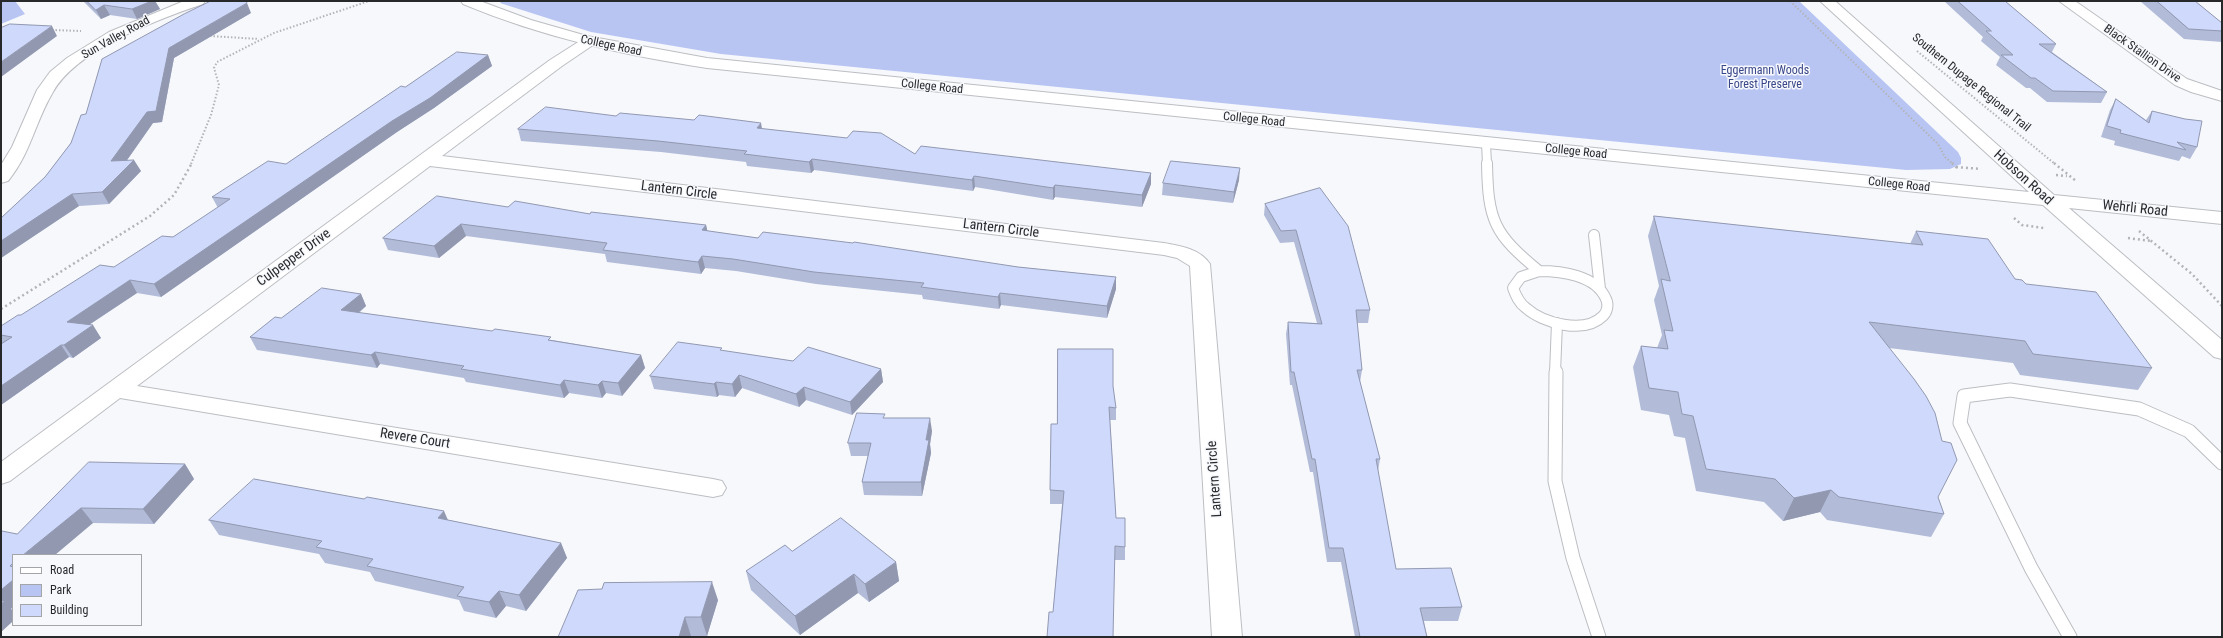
<!DOCTYPE html>
<html>
<head>
<meta charset="utf-8">
<style>
	body { margin:0 }
	#map { position:relative; width:2223px; height:638px; overflow:hidden; background:#f6f8fc; font-family:"Roboto Condensed",sans-serif }
	canvas { display:block }
	.frame { position:absolute; inset:0; border:2px solid #28292a; pointer-events:none }
	.legend { position:absolute; left:12px; top:554px; width:130px; height:72px; box-sizing:border-box; background:#f6f8fc; border:1px solid #a4a5a8; margin:0; padding:5px 7px; list-style:none; font-size:12px; color:#28292a }
	.legend li { display:flex; align-items:center; gap:8px; height:20px }
	.legend b { width:20px; border:1px solid #a4a5a8 }
</style>
</head>
<body>
<div id="map">
<canvas width="2223" height="638"></canvas>
<div class="frame"></div>
<ul class="legend">
<li><b style="height:5px;background:#fff"></b>Road</li>
<li><b style="height:11px;background:#b8c5f3"></b>Park</li>
<li><b style="height:11px;background:#cfd9fb"></b>Building</li>
</ul>
</div>
<script>
const c = document.querySelector('canvas').getContext('2d');
c.lineJoin = 'round';
function fillPath(path, color) {
  c.fillStyle = color;
  c.fill(path, 'evenodd');
}
function stroke(path, color, width, dash) {
  c.strokeStyle = color;
  c.lineWidth = width;
  c.lineCap = dash ? 'butt' : 'round';
  c.setLineDash(dash || []);
  c.stroke(path);
}
function write(font, color, halo, rows, align = 'center') {
  c.font = font + ' "Roboto Condensed",sans-serif';
  c.lineWidth = 3;
  c.setLineDash([]);
  c.textBaseline = 'middle';
  c.strokeStyle = halo;
  c.fillStyle = color;
  for (const [text, x, y, turn = 0] of rows) {
    c.save();
    c.translate(x, y);
    c.rotate((+turn || 0) * Math.PI / 180);
    c.textAlign = isNaN(turn) ? turn : align;
    if (halo) c.strokeText(text, 0, 0);
    c.fillText(text, 0, 0);
    c.restore();
  }
}
const green = new Path2D(`
	M 1,1 L 15,1 L 25,14 L 1,24 Z
	M 502,1 L 1799,1 L 1958,152 L 1961,158 L 1961,164 L 1950,169 L 1906,170 L 721,54 L 591,32 L 500,3 Z`);
const pathFar1 = new Path2D(`
	M 1790,1 L 1938,144 L 1945,157 L 1953,164
	M 52,30 L 81,31
	M 210,36 L 259,39
	M 1917,51 L 2055,164
	M 191,164 L 211,115 L 219,85 L 214,68 L 217,62 L 274,33 L 369,1`);
const path = new Path2D(`
	M 1952,163 L 1959,170
	M 2054,163 L 2076,181
	M 1956,167 L 1981,169
	M 2056,175 L 2067,176
	M 2014,218 L 2022,225 L 2044,228
	M 2139,231 L 2192,274 L 2222,306
	M 2128,238 L 2151,241
	M 1,309 L 150,216 L 174,195 L 192,163`);
const laneFar2 = new Path2D(`
	M 1486,143 L 1487,164`);
const laneFar1 = new Path2D(`
	M 1487,163 C 1488,221 1494,234 1539,271
	M 1594,235 L 1600,289
	M 1539,271 C 1561,271 1596,275 1606,299 C 1609,305 1607,312 1603,316 C 1584,335 1543,323 1526,308 C 1519,303 1516,296 1513,288 L 1521,277 Z
	M 1555,373 L 1557,323`);
const lane = new Path2D(`
	M 1556,372 L 1555,481 L 1573,558 L 1599,637
	M 2070,637 L 2031,568 L 1960,423 L 1964,396 L 2010,390 L 2139,409 L 2189,431 L 2222,463`);
const street = new Path2D(`
	M 184,1 L 205,1 L 203,4 C 159,19 77,49 53,92 C 35,122 31,153 8,181 L 1,183 L 1,165 L 12,147 L 37,90 L 50,72 L 67,58 L 109,32 Z
	M 2059,1 L 2075,1 L 2187,79 L 2222,91 L 2222,101 L 2191,92 L 2175,85 Z
	M 588,37 L 593,39 L 596,42 L 593,45 L 562,66 L 442,156 L 1164,243 C 1181,246 1200,249 1210,264 L 1242,637 L 1212,637 L 1190,266 L 1177,258 L 1164,255 L 430,166 L 137,386 L 713,479 L 722,481 L 726,488 L 722,495 L 713,497 L 120,398 L 10,481 L 1,484 L 1,462 L 550,60 L 583,39 Z`);
const secondary = new Path2D(`
	M 461,1 L 480,1 L 531,20 L 587,36 L 707,58 L 2029,192 L 1820,1 L 1835,1 L 2054,195 L 2222,212 L 2222,224 L 2069,208 L 2222,340 L 2222,359 L 2214,357 L 2043,205 L 707,68 C 623,55 542,37 463,4 Z`);
const wall = new Path2D(`
	M 83,1 L 155,1 L 160,9 L 137,19 L 110,15 L 101,19 Z
	M 1944,1 L 2005,1 L 2056,44 L 2052,52 L 2107,92 L 2101,103 L 2047,102 L 2030,88 L 2026,88 L 1996,65 L 2000,57 L 1981,41 L 1983,37 Z
	M 2140,1 L 2195,1 L 2222,23 L 2222,42 L 2184,39 Z
	M 251,13 L 174,58 L 162,122 L 153,123 L 127,160 L 141,171 L 109,204 L 79,206 L 1,258 L 1,218 L 45,177 L 71,143 L 86,114 L 102,59 Z
	M 488,55 L 492,66 L 434,108 L 397,132 L 161,297 L 137,293 L 89,325 L 101,338 L 73,358 L 69,357 L 1,405 L 1,326 L 173,237 L 218,208 L 212,197 L 286,164 L 405,87 Z
	M 2116,99 L 2146,120 L 2152,111 L 2197,147 L 2190,159 L 2182,156 L 2179,161 L 2114,145 L 2115,141 L 2101,137 L 2110,110 Z
	M 616,116 L 763,129 L 915,154 L 1151,173 L 1151,184 L 1142,207 L 1055,197 L 1053,200 L 975,187 L 973,191 L 814,170 L 811,173 L 747,166 L 746,162 L 661,152 L 521,141 L 518,129 Z
	M 1239,180 L 1233,203 L 1162,195 L 1163,183 Z
	M 1320,188 L 1370,310 L 1368,323 L 1357,323 L 1362,370 L 1360,382 L 1380,459 L 1378,471 L 1396,569 L 1462,607 L 1458,621 L 1424,621 L 1427,637 L 1355,637 L 1341,562 L 1327,562 L 1313,472 L 1310,472 L 1292,385 L 1290,385 L 1286,334 L 1288,322 L 1317,323 L 1294,242 L 1280,243 L 1264,215 L 1265,204 Z
	M 508,207 L 590,214 L 706,225 L 707,231 L 758,238 L 1018,267 L 1116,277 L 1116,289 L 1107,318 L 1001,305 L 999,309 L 923,299 L 922,295 L 816,284 L 736,271 L 705,268 L 701,274 L 607,262 L 605,254 L 466,236 L 439,258 L 388,250 L 383,238 Z
	M 1654,216 L 1910,244 L 1916,231 L 2026,284 L 2152,368 L 2138,390 L 2020,375 L 2013,363 L 1889,348 L 1938,497 L 1944,514 L 1931,537 L 1827,520 L 1820,512 L 1783,521 L 1764,502 L 1696,491 L 1685,438 L 1674,436 L 1669,415 L 1641,410 L 1633,367 L 1641,346 L 1657,348 L 1662,335 L 1654,300 L 1659,286 L 1648,236 Z
	M 361,294 L 366,306 L 359,313 L 552,340 L 641,355 L 645,368 L 622,396 L 606,393 L 602,398 L 569,393 L 564,398 L 466,382 L 464,378 L 380,364 L 377,368 L 257,350 L 250,337 L 281,318 Z
	M 723,351 L 793,361 L 881,369 L 883,382 L 852,415 L 806,400 L 799,407 L 742,388 L 735,397 L 719,395 L 717,397 L 654,389 L 650,376 Z
	M 1113,387 L 1116,408 L 1116,420 L 1110,420 L 1116,518 L 1125,547 L 1125,560 L 1115,560 L 1053,612 L 1062,504 L 1050,504 L 1050,490 L 1057,424 Z
	M 885,418 L 932,431 L 930,444 L 931,453 L 922,496 L 864,495 L 862,482 L 868,456 L 851,456 L 848,443 Z
	M 185,464 L 194,479 L 154,524 L 93,523 L 13,555 L 11,609 L 13,611 L 13,621 L 1,632 L 1,532 L 17,534 Z
	M 209,520 L 448,520 L 561,543 L 567,558 L 526,611 L 506,606 L 496,618 L 464,611 L 459,600 L 375,581 L 370,572 L 325,563 L 319,554 L 219,535 Z
	M 792,551 L 896,562 L 899,581 L 869,602 L 858,593 L 800,635 L 751,590 L 746,571 Z
	M 718,600 L 707,636 L 691,636 L 691,637 L 558,637 Z`);
const shadedWall = new Path2D(`
	M 152,1 L 155,1 L 160,9 L 137,19 L 132,9 Z
	M 247,3 L 251,13 L 174,58 L 162,122 L 153,123 L 118,173 L 111,161 L 169,48 Z
	M 104,5 L 110,15 L 101,19 L 96,10 Z
	M 52,26 L 57,36 L 1,77 L 1,62 Z
	M 488,55 L 492,66 L 434,108 L 397,132 L 161,297 L 154,284 Z
	M 761,123 L 763,134 L 757,128 Z
	M 812,159 L 814,170 L 811,173 L 809,162 Z
	M 134,160 L 141,171 L 109,204 L 102,192 Z
	M 1240,168 L 1239,180 L 1233,203 L 1234,192 Z
	M 1151,173 L 1151,184 L 1142,207 L 1142,195 Z
	M 974,176 L 975,187 L 973,191 L 972,180 Z
	M 1055,185 L 1055,197 L 1053,200 L 1053,188 Z
	M 72,194 L 79,206 L 1,258 L 1,241 Z
	M 461,224 L 466,236 L 439,258 L 434,246 Z
	M 706,225 L 709,237 L 702,230 Z
	M 702,256 L 705,268 L 701,274 L 698,262 Z
	M 1116,277 L 1116,289 L 1107,318 L 1107,306 Z
	M 130,280 L 137,293 L 75,334 L 67,322 Z
	M 1000,293 L 1001,305 L 999,309 L 998,297 Z
	M 361,294 L 366,306 L 347,322 L 341,310 Z
	M 93,325 L 101,338 L 73,358 L 64,345 Z
	M 61,345 L 69,357 L 1,405 L 1,386 Z
	M 375,352 L 380,364 L 377,368 L 371,355 Z
	M 641,355 L 645,368 L 622,396 L 618,383 Z
	M 881,369 L 883,382 L 852,415 L 850,402 Z
	M 739,375 L 742,388 L 735,397 L 732,384 Z
	M 564,380 L 569,393 L 564,398 L 560,385 Z
	M 602,381 L 606,393 L 602,398 L 598,385 Z
	M 716,382 L 719,395 L 717,397 L 714,384 Z
	M 804,387 L 806,400 L 799,407 L 796,394 Z
	M 930,418 L 932,431 L 930,444 L 931,453 L 922,496 L 921,482 L 926,440 Z
	M 185,464 L 194,479 L 154,524 L 143,509 Z
	M 1831,490 L 1820,512 L 1783,521 L 1794,498 Z
	M 81,508 L 93,523 L 55,555 L 23,555 Z
	M 444,511 L 451,527 L 438,518 Z
	M 561,543 L 567,558 L 526,611 L 519,595 Z
	M 896,562 L 899,581 L 869,602 L 865,584 Z
	M 854,574 L 858,593 L 800,635 L 795,616 Z
	M 13,580 L 13,607 L 11,609 L 13,611 L 13,621 L 1,632 L 1,590 Z
	M 712,582 L 718,600 L 707,636 L 701,617 Z
	M 499,591 L 506,606 L 496,618 L 489,602 Z
	M 685,617 L 691,636 L 691,637 L 679,637 Z`);
const building = new Path2D(`
	M 87,1 L 152,1 L 132,9 L 104,5 L 96,10 Z
	M 211,1 L 246,1 L 247,3 L 169,48 L 156,111 L 147,112 L 111,161 L 134,160 L 102,192 L 72,194 L 1,241 L 1,218 L 45,177 L 71,143 L 81,115 L 86,114 L 102,59 L 184,14 Z
	M 1958,1 L 2005,1 L 2056,44 L 2039,44 L 2107,92 L 2053,91 L 2035,78 L 2031,78 L 2001,55 L 2013,55 L 1986,31 L 1991,31 Z
	M 2157,1 L 2195,1 L 2222,23 L 2222,31 L 2189,29 Z
	M 10,24 L 52,26 L 1,62 L 1,28 Z
	M 457,52 L 488,55 L 430,98 L 392,121 L 154,284 L 130,280 L 67,322 L 93,325 L 64,345 L 61,345 L 1,386 L 1,344 L 12,337 L 1,335 L 1,326 L 18,315 L 21,315 L 100,265 L 114,267 L 162,236 L 173,237 L 230,199 L 212,197 L 268,161 L 286,164 L 401,86 L 405,87 Z
	M 2116,99 L 2149,123 L 2152,111 L 2185,119 L 2202,121 L 2197,147 L 2177,142 L 2186,150 L 2120,133 L 2121,130 L 2107,126 Z
	M 546,107 L 616,116 L 620,113 L 694,120 L 699,115 L 761,123 L 757,128 L 847,138 L 853,131 L 881,133 L 915,154 L 921,146 L 1151,173 L 1142,195 L 1055,185 L 1053,188 L 974,176 L 972,180 L 812,159 L 809,162 L 744,154 L 747,151 L 658,141 L 518,129 Z
	M 1171,161 L 1240,168 L 1234,192 L 1163,183 Z
	M 1320,188 L 1348,226 L 1370,310 L 1356,310 L 1362,370 L 1357,370 L 1380,459 L 1376,459 L 1396,569 L 1451,568 L 1462,607 L 1420,608 L 1427,637 L 1360,637 L 1343,548 L 1329,548 L 1315,459 L 1312,459 L 1294,372 L 1291,372 L 1288,322 L 1322,324 L 1296,230 L 1281,231 L 1265,204 Z
	M 437,196 L 508,207 L 515,201 L 590,214 L 591,212 L 706,225 L 702,230 L 758,238 L 763,232 L 853,243 L 854,242 L 1018,267 L 1116,277 L 1107,306 L 1000,293 L 998,297 L 921,287 L 924,283 L 814,272 L 733,259 L 702,256 L 698,262 L 603,250 L 607,243 L 461,224 L 434,246 L 383,238 Z
	M 1654,216 L 1923,245 L 1916,231 L 1988,239 L 2015,279 L 2022,280 L 2026,284 L 2096,292 L 2152,368 L 2033,354 L 2025,341 L 1869,322 L 1914,379 L 1926,396 L 1935,413 L 1942,441 L 1951,443 L 1957,460 L 1938,497 L 1944,514 L 1839,497 L 1831,490 L 1794,498 L 1775,479 L 1706,469 L 1693,416 L 1682,414 L 1678,392 L 1649,388 L 1641,346 L 1668,349 L 1664,330 L 1673,331 L 1661,279 L 1670,281 Z
	M 322,288 L 361,294 L 341,310 L 492,331 L 495,329 L 551,337 L 548,340 L 641,355 L 618,383 L 602,381 L 598,385 L 564,380 L 560,385 L 461,369 L 464,366 L 375,352 L 371,355 L 250,337 L 275,317 L 281,318 Z
	M 678,342 L 722,348 L 720,350 L 793,361 L 808,347 L 881,369 L 850,402 L 804,387 L 796,394 L 739,375 L 732,384 L 716,382 L 714,384 L 650,376 Z
	M 1058,349 L 1113,349 L 1113,386 L 1116,408 L 1109,407 L 1116,518 L 1125,518 L 1125,547 L 1115,546 L 1113,637 L 1047,637 L 1049,612 L 1053,612 L 1064,491 L 1050,490 L 1051,424 L 1057,424 Z
	M 857,413 L 885,414 L 883,418 L 930,418 L 926,440 L 929,440 L 921,482 L 862,482 L 871,443 L 848,443 Z
	M 89,462 L 185,464 L 143,509 L 81,508 L 23,555 L 13,555 L 13,563 L 10,566 L 13,567 L 13,580 L 1,590 L 1,532 L 2,531 L 17,534 Z
	M 254,479 L 364,499 L 367,497 L 444,511 L 438,518 L 561,543 L 519,595 L 499,591 L 489,602 L 457,596 L 464,587 L 367,566 L 373,559 L 316,547 L 322,541 L 209,520 Z
	M 841,518 L 896,562 L 865,584 L 854,574 L 795,616 L 746,571 L 785,545 L 792,551 Z
	M 712,582 L 701,617 L 685,617 L 679,637 L 558,637 L 578,590 L 602,589 L 604,583 Z
	M 1,601 L 5,601 L 1,604 Z`);
const farStreetnames = [
	["Sun Valley Road",116,38,-29],
	["College Road",611,46,12],
	["Black Stallion Drive",2142,54,35],
	["Southern Dupage Regional Trail",1971,83,39],
	["College Road",932,87,6],
	["College Road",1254,120,6],
	["College Road",1576,152,6],
	["College Road",1899,185,6]
];
const farParknames = [
	["Eggermann Woods",1765,71],
	["Forest Preserve",1765,85]
];
const streetNames = [
	["Hobson Road",2023,178,42],
	["Lantern Circle",679,191,7],
	["Wehrli Road",2135,209,6],
	["Lantern Circle",1001,229,7],
	["Culpepper Drive",294,258,-36],
	["Revere Court",415,439,9],
	["Lantern Circle",1215,479,-94]
];
fillPath(green, '#b8c5f3');
stroke(laneFar2, '#bcbec2', 10);
stroke(laneFar1, '#bcbec2', 12);
stroke(lane, '#bcbec2', 15);
stroke(street, '#bcbec2', 2);
stroke(secondary, '#bcbec2', 2);
stroke(pathFar1, '#b3b4b7', 2, [1.5, 2]);
stroke(path, '#b3b4b7', 2.5, [2, 3]);
stroke(laneFar2, '#fff', 8);
stroke(laneFar1, '#fff', 10);
stroke(lane, '#fff', 13);
fillPath(street, '#fff');
fillPath(secondary, '#fff');
fillPath(wall, '#b2bbd8');
fillPath(shadedWall, '#9198b0');
fillPath(building, '#cfd9fb');
stroke(building, '#9198b0', 1);
write('12px', '#28292a', '#f6f8fc', farStreetnames);
write('12px', '#394689', '#f6f8fc', farParknames);
write('14px', '#28292a', '#f6f8fc', streetNames);
</script>
</body>
</html>
